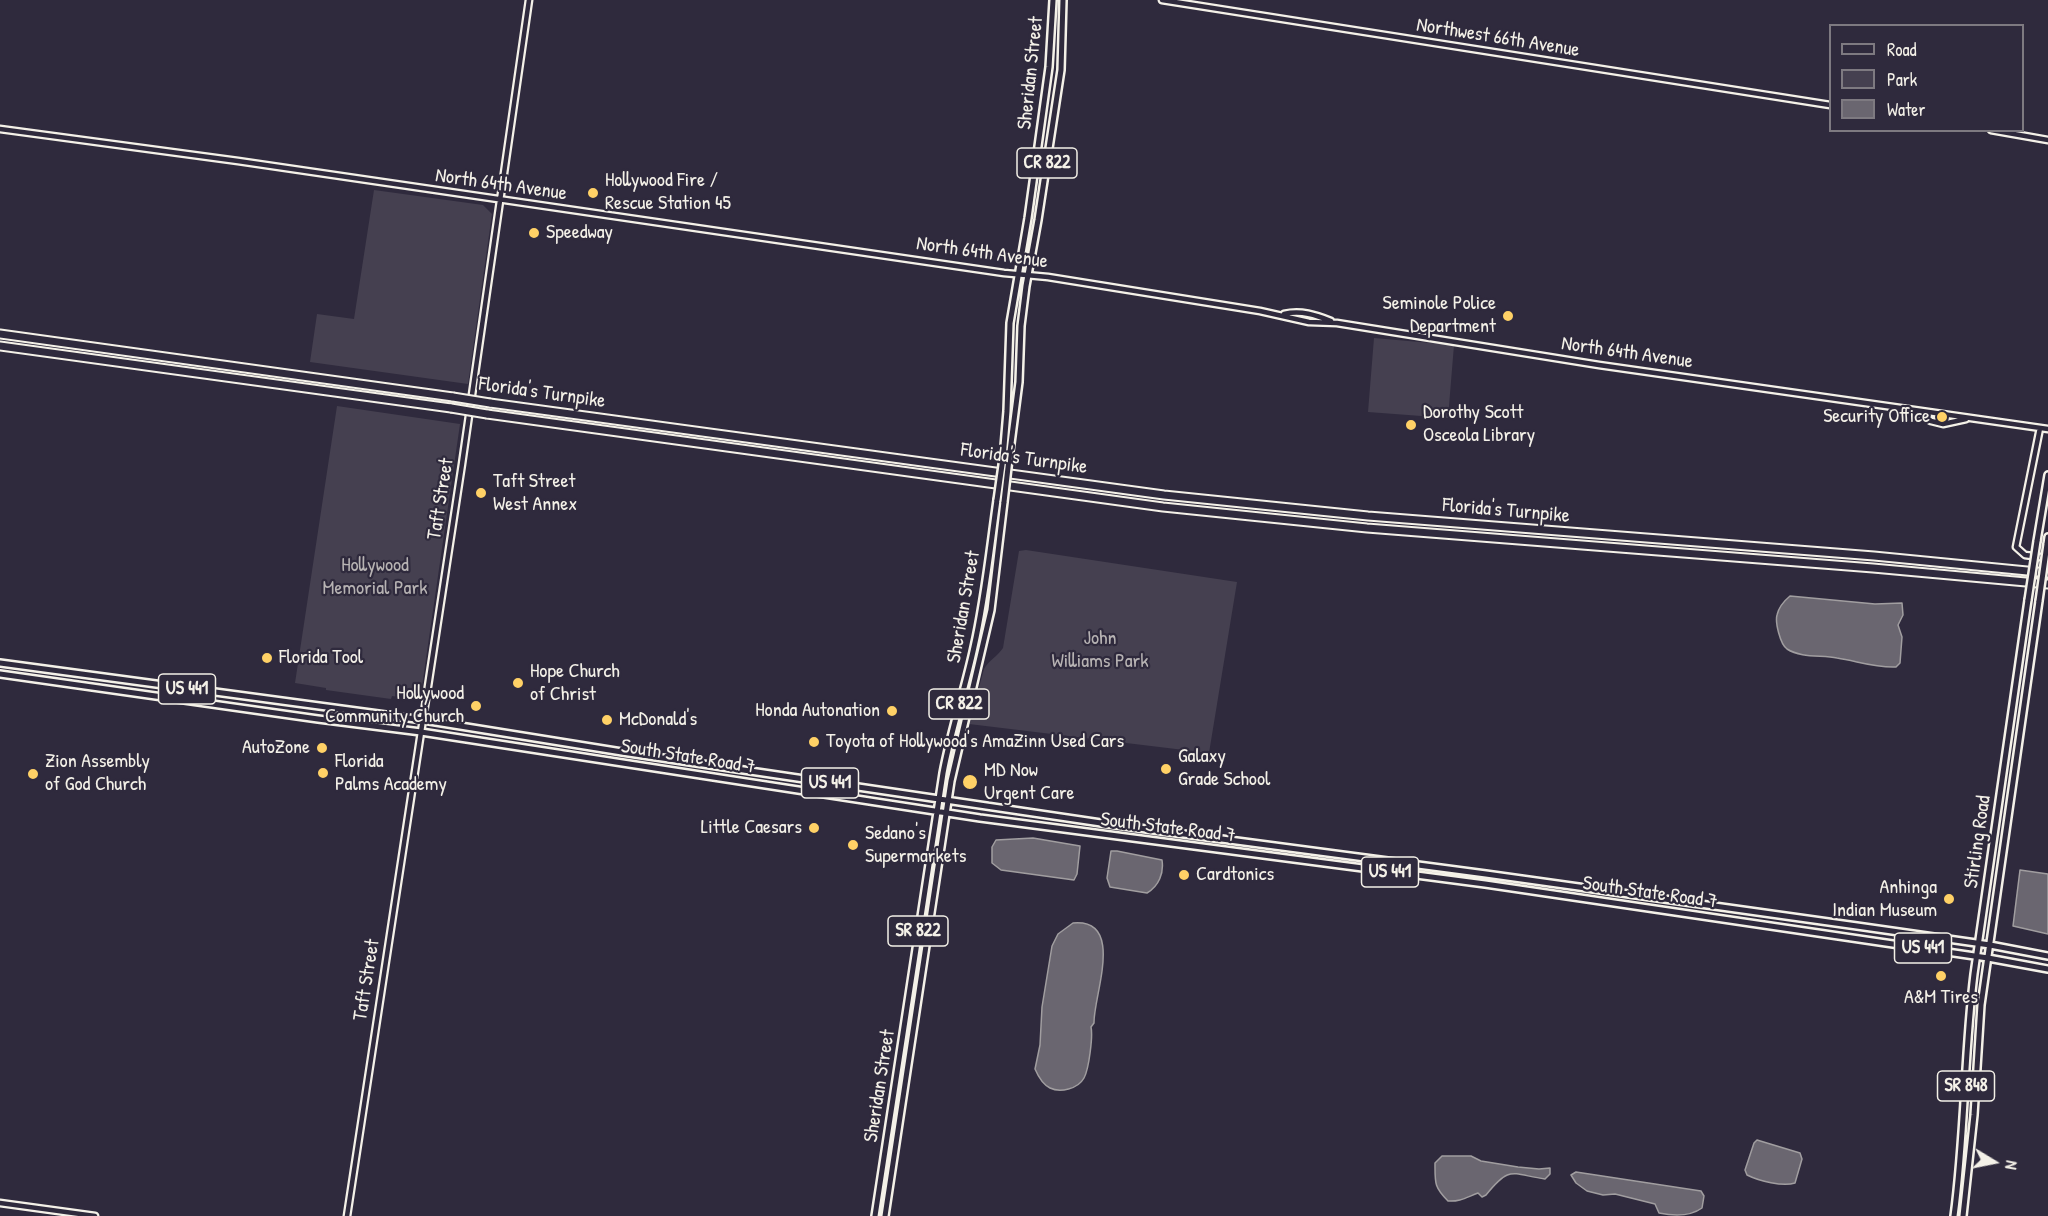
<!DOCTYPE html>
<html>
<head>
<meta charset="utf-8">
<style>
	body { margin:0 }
	#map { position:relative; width:2048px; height:1216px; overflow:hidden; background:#2f2a3d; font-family:"Patrick Hand",sans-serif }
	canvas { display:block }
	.legend { position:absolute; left:1829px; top:24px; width:195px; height:108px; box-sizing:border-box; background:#2f2a3d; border:2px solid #7e7a81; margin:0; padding:8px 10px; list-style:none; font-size:18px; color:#f4f1e8 }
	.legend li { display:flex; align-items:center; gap:12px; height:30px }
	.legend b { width:30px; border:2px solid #7e7a81 }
	.north { position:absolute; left:1964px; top:1132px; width:60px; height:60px; -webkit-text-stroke:4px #2f2a3d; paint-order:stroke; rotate:100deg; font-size:16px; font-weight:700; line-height:24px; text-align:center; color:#f4f1e8 }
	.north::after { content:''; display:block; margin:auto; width:21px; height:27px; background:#f4f1e8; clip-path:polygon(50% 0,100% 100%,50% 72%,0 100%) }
</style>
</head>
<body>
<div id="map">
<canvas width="2048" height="1216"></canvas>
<ul class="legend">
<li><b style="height:8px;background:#2f2a3d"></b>Road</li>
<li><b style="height:16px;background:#454050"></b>Park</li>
<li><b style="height:16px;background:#6a6670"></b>Water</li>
</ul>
<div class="north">N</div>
</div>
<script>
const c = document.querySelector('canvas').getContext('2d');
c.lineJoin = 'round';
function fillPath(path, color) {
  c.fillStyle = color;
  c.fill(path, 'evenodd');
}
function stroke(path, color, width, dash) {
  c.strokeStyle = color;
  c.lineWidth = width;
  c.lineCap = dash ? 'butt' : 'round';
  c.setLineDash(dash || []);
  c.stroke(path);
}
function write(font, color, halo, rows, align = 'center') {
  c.font = font + ' "Patrick Hand",sans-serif';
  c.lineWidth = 4.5;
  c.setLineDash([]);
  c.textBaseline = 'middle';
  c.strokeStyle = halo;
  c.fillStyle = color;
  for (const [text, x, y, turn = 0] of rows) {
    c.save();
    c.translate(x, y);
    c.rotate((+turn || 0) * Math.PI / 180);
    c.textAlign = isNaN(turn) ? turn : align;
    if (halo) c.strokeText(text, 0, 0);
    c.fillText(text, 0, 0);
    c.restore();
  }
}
const green = new Path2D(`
	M 374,190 L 483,205 L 492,214 L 468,384 L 310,362 L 317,314 L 354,319 Z
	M 1374,338 L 1454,345 L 1448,418 L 1368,412 Z
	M 337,406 L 460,424 L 420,700 L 392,696 L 391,699 L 326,690 L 326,688 L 295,683 Z
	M 1026,550 L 1237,582 L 1209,753 L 969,724 L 984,669 C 989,660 997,657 1003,648 L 1019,551 Z`);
const water = new Path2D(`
	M 1790,596 L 1875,604 L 1902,603 L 1903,615 L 1898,625 L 1902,637 L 1900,663 L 1896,667 C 1875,668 1857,661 1837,658 C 1821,655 1801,658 1787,649 C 1780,644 1775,622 1777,615 C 1779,606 1784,601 1790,596 Z
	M 1033,838 L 1080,846 L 1077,874 L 1074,880 L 1001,870 L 992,863 L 992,847 L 996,840 Z
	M 1111,851 L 1117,851 L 1162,860 C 1164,873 1159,886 1147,893 L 1110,887 L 1107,878 Z
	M 2020,870 L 2048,874 L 2048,934 L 2013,926 Z
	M 1073,923 C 1126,918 1093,997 1094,1023 L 1091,1027 C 1093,1036 1089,1069 1084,1078 C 1078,1089 1060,1093 1050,1088 C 1042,1084 1038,1076 1035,1069 L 1040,1045 L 1042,1007 L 1052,946 L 1058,934 Z
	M 1757,1140 L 1800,1153 L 1802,1159 L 1795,1183 C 1783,1187 1759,1181 1747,1175 L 1745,1170 L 1754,1143 Z
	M 1442,1156 L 1471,1156 L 1481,1161 L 1518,1167 L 1539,1169 L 1550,1168 L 1550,1174 L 1545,1179 C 1511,1174 1510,1165 1486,1195 L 1482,1197 L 1478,1193 C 1467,1197 1460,1202 1448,1201 C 1434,1187 1435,1183 1435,1163 Z
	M 1576,1172 L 1701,1191 L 1704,1196 L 1702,1208 C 1691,1216 1674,1216 1659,1213 L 1655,1204 L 1615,1194 L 1603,1195 L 1587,1191 L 1576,1183 L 1571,1175 Z`);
const tertiary = new Path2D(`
	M 1162,0 L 1830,105
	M 0,129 L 238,161 L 1004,273 L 1048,277 L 1260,311 L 1309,322 L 1337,323 L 1599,365 L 2048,429
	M 1991,130 L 2048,140
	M 1284,314 C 1301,310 1316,315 1331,321
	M 1915,412 L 1931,421 L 1943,424 L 1966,419
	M 2040,428 L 2016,547 L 2025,555 L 2048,558
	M 0,1203 L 95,1216
	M 347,1216 L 462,464 L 529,0`);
const primary = new Path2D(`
	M 1003,458 L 1007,411 L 1010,323 L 1028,218 L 1049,67 L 1053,0
	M 1009,459 L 1019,382 L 1021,326 L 1026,286 L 1038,220 L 1061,70 L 1063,0
	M 2037,541 L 2048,475
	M 2047,544 L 2048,537
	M 0,663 L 423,720 L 622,752 L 1101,823 L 1486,874 L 1857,926 L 1990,945 L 2048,956
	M 0,674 L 318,719 L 421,732 L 980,818 L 1485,884 L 1988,958 L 2048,969
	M 875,1216 L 943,773 C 951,730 965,689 974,647 C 985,599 990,549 997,500
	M 885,1216 L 951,781 L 991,610 L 1004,502
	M 1954,1216 C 1965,1136 1964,1055 1974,974 L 2028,600
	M 1963,1216 L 1974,1115 L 1981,1005 L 2039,601`);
const motorway = new Path2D(`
	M 0,334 L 453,397
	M 0,346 L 451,408
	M 490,403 L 1164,495 L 1368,516 L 1874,556 L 2048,573
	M 487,414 L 1163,507 L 1367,528 L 1873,568 L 2048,584`);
const primaryBridge = new Path2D(`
	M 997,500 L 1003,458
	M 1004,502 L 1009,459
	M 2028,600 L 2037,541
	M 2039,601 L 2047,544`);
const motorwayBridge = new Path2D(`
	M 453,397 L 490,403
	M 451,408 L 487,414`);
const markers = [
	[593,193,6,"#ffd166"],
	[534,233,6,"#ffd166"],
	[1508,316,6,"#ffd166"],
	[1942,417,6,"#ffd166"],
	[1411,425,6,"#ffd166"],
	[481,493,6,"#ffd166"],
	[267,658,6,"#ffd166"],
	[518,683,6,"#ffd166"],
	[476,706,6,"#ffd166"],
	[892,711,6,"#ffd166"],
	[607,720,6,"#ffd166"],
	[814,742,6,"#ffd166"],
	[322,748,6,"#ffd166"],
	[1166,769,6,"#ffd166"],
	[323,773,6,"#ffd166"],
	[33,774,6,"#ffd166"],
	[970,782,8,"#ffd166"],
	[814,828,6,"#ffd166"],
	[853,845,6,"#ffd166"],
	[1184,875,6,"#ffd166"],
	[1949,899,6,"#ffd166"],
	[1941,976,6,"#ffd166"]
];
const shields = [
	[1047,163,60],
	[187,689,57],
	[959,704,60],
	[830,783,57],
	[1390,872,57],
	[918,931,60],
	[1923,948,57],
	[1966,1086,57]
];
const shieldNames = [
	["CR 822",1047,163],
	["US 441",187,689],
	["CR 822",959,704],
	["US 441",830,783],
	["US 441",1390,872],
	["SR 822",918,931],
	["US 441",1923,948],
	["SR 848",1966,1086]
];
const streetNames = [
	["Northwest 66th Avenue",1498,38,9],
	["Sheridan Street",1031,73,-84],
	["North 64th Avenue",501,185,8],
	["North 64th Avenue",982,253,8],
	["North 64th Avenue",1627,353,8],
	["Florida's Turnpike",542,393,8],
	["Florida's Turnpike",1024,459,8],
	["Taft Street",441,499,-81],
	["Florida's Turnpike",1506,511,5],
	["Sheridan Street",964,607,-80],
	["South State Road 7",688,757,9],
	["South State Road 7",1168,828,7],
	["Stirling Road",1978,842,-82],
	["South State Road 7",1650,893,8],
	["Taft Street",367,980,-81],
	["Sheridan Street",880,1086,-81]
];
const poiNames = [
	["Hollywood Fire /",605,181],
	["Rescue Station 45",605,204],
	["Speedway",546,233],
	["Seminole Police",1496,304,"right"],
	["Department",1496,327,"right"],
	["Dorothy Scott",1423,413],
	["Osceola Library",1423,436],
	["Security Office",1930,417,"right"],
	["Taft Street",493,482],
	["West Annex",493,505],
	["Florida Tool",279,658],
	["Hope Church",530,672],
	["of Christ",530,695],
	["Hollywood",464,694,"right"],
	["Community Church",464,717,"right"],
	["Honda Autonation",880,711,"right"],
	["McDonald's",619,720],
	["Toyota of Hollywood's AmaZinn Used Cars",826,742],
	["AutoZone",310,748,"right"],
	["Galaxy",1178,757],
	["Grade School",1178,780],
	["Zion Assembly",45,762],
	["of God Church",45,785],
	["Florida",335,762],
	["Palms Academy",335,785],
	["MD Now",984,771],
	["Urgent Care",984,794],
	["Little Caesars",802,828,"right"],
	["Sedano's",865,834],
	["Supermarkets",865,857],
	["Cardtonics",1196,875],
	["Anhinga",1937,888,"right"],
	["Indian Museum",1937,911,"right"],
	["A&M Tires",1941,998,"center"]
];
const parkNames = [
	["Hollywood",375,566],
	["Memorial Park",375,589],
	["John",1100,639],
	["Williams Park",1100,662]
];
fillPath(green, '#454050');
fillPath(water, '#6a6670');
stroke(water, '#a19ea0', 1.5);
stroke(tertiary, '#f4f1e8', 9);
stroke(primary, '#f4f1e8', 10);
stroke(motorway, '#f4f1e8', 11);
stroke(tertiary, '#2f2a3d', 4.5);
stroke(primary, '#2f2a3d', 5);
stroke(motorway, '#2f2a3d', 7);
stroke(primaryBridge, '#f4f1e8', 10, []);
stroke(motorwayBridge, '#f4f1e8', 11, []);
stroke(primaryBridge, '#2f2a3d', 5);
stroke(motorwayBridge, '#2f2a3d', 7);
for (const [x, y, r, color] of markers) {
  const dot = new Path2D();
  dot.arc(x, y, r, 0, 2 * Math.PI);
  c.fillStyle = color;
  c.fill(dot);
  stroke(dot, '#2f2a3d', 2);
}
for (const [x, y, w] of shields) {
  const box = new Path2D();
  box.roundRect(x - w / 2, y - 15, w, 30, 4.5);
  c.fillStyle = '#2f2a3d';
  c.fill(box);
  stroke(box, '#f4f1e8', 1.5);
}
write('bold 18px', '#f4f1e8', null, shieldNames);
write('20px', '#f4f1e8', '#2f2a3d', streetNames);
write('20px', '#f4f1e8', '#2f2a3d', poiNames, 'left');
write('20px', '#b7b3b3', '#2f2a3d', parkNames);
</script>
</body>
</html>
